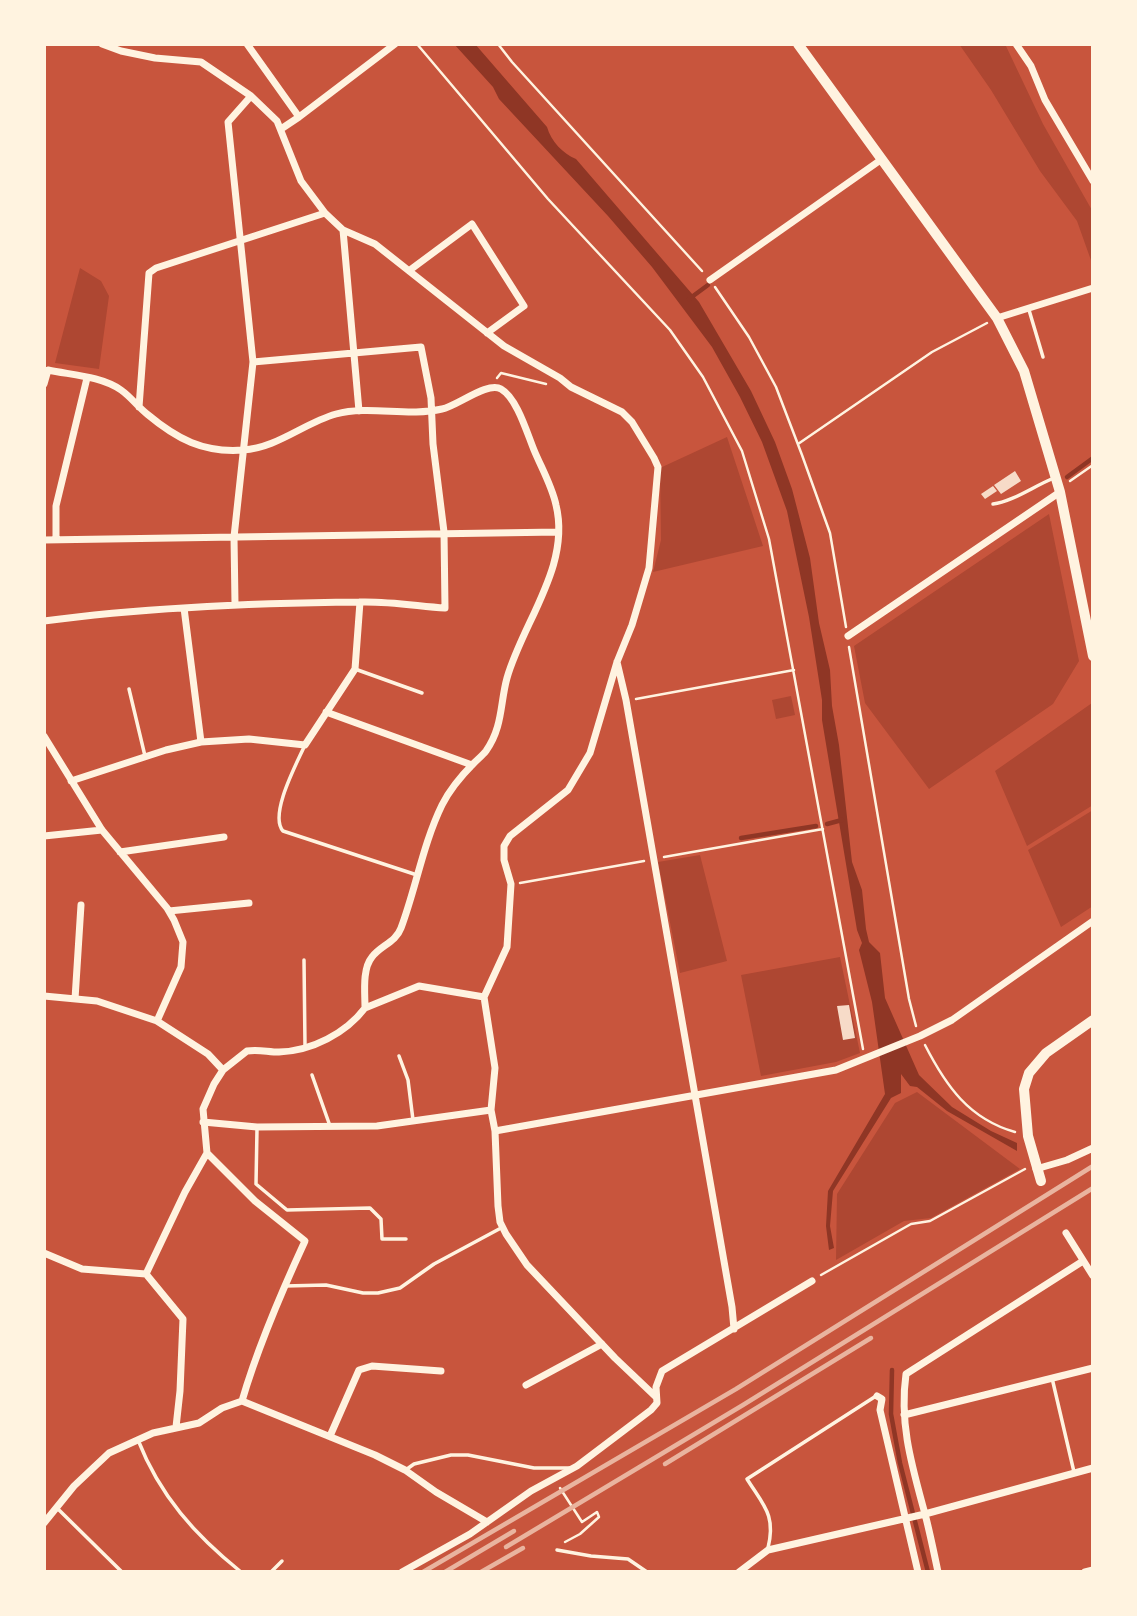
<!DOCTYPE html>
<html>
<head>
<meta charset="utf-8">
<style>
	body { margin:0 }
	#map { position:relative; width:1137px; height:1616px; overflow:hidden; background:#c8553d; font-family:Roboto,sans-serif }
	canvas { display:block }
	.frame { position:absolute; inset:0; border:46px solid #fff3e0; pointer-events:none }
</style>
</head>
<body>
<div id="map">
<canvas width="1137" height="1616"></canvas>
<div class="frame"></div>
</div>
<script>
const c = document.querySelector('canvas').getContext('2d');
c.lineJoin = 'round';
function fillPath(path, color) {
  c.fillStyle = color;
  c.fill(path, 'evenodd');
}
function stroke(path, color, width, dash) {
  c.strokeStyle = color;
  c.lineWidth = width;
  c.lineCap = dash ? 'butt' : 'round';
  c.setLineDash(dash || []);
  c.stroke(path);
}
const green = new Path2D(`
	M 959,44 L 1005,44 L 1043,124 L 1093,212 L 1093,266 L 1077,221 L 1040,171 L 991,90 Z
	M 80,268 L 101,281 L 109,296 L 99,369 L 55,363 Z
	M 727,437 L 763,546 L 653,572 L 661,540 L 660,468 Z
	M 1049,514 L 1079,661 L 1053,704 L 929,789 L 865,703 L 854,646 Z
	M 791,696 L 795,715 L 776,719 L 772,700 Z
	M 1092,703 L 1093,805 L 1027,846 L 995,771 Z
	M 1093,810 L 1093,906 L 1061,927 L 1028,850 Z
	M 700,855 L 727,961 L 680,973 L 658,862 Z
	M 840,957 L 860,1053 L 836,1062 L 761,1076 L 741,975 Z
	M 917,1092 L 1020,1169 L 931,1218 L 904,1221 L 836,1260 L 837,1194 L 895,1103 Z`);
const water = new Path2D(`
	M 454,44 L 475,44 L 547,127 C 551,141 563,154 576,159 L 699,302 L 751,391 L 775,442 L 792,489 L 810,558 L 819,623 L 830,670 L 832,706 L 839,745 L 852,862 L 862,890 L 866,929 L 869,942 L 880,953 L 885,998 L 919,1075 L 952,1107 L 991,1131 L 1017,1143 L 1017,1151 L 947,1111 L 917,1087 L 910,1086 L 901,1074 L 901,1093 L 891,1098 L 833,1191 L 830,1226 L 834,1248 L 829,1250 L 826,1226 L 828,1191 L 885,1094 L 872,1002 L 859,950 L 862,943 L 857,930 L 822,720 L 822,700 L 809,617 L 787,511 L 762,442 L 740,397 L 712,347 L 652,267 L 608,216 L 499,99 L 493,87 Z`);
const stream = new Path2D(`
	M 689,299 L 708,285
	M 1067,477 L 1093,458
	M 827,824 L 842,820
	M 741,838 L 816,826
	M 892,1370 L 891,1414 L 900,1463 L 928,1572`);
const building = new Path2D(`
	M 1015,471 L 1021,481 L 1001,494 L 994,485 Z
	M 993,486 L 997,491 L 985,499 L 981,494 Z
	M 849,1005 L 855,1038 L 843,1040 L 837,1006 Z`);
const path = new Path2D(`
	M 417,44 L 548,199 L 670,330 L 703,377 L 742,451 L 769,539 L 863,1049
	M 498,44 L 512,62 L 702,271
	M 715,287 L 749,337 L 776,387 L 802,455 L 830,533 L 846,627
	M 497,378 L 501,373 L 546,384
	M 798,444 L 932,352 L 987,323
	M 1070,481 L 1093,465
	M 849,647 L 909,999 L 916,1026
	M 636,699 L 794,670
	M 664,857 L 823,829
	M 520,883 L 644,861
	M 925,1045 C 946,1086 969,1119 1015,1132
	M 821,1275 L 911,1224 L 930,1221 L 1025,1169
	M 560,1488 L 582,1522 L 597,1512 L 599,1517 L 580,1534 L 565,1542`);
const service = new Path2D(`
	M 1029,310 L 1043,357
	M 993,504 C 1012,502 1034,486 1054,478
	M 355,669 L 422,693
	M 129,689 L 145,756
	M 304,747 C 296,765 269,815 283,831 L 417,875
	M 304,960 L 305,1046
	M 399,1056 L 408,1080 L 413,1120
	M 312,1075 L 330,1126
	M 257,1129 L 256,1184 L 287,1210 L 370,1208 L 381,1219 L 382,1239 L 406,1239
	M 285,1286 L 326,1285 L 363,1293 L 378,1293 L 400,1288 L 434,1264 L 501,1228
	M 1052,1378 L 1074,1472
	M 138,1440 C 160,1496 195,1535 241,1572
	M 407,1469 L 414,1464 L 451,1455 L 468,1455 L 534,1468 L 570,1468
	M 58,1509 L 122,1572
	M 768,1548 C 776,1515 764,1506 747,1479 L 876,1396
	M 557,1550 L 591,1556 L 628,1559 L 647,1572
	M 271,1572 L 282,1561`);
const minor = new Path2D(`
	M 102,44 L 121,51 L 155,58 L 201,62 L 251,96 L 277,121 L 301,181 L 325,213 L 343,230 L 375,244 L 504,346 L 560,378 L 571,387 L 622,412 L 632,422 L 654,458 L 658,467 L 649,568 L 632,625 L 617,662 L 590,753 L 568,790 L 510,836 L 504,846 L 504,860 L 511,884 L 507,947 L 484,997 L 495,1068 L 491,1110 L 495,1131 L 498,1206 L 500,1222 L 506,1234 L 527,1265 L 615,1358 L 656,1397
	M 247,44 L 299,117 L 395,44
	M 1016,44 L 1031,66 L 1045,100 L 1093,181
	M 281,129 L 299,117
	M 343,230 L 359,411
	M 410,270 L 472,224 L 524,306 L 487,333
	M 710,280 L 882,159
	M 997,318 L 1093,288
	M 44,384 L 48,370 C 71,375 101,376 121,390 C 131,397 138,407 147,414 C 177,439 203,453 243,450 C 277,448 304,423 336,414 C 370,405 407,417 442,409 C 457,406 488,381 501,389 C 517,398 527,433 534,450 C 541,467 552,486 556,505 C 571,566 523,622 507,678 C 500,703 503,727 486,751 C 483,755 478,759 474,763 C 461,776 450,789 442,805 C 423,844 416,888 401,928 C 396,942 380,946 372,957 C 362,969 365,993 365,1008 C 346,1033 312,1051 279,1052 C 268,1052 258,1049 247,1051 L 223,1070 L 214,1084 L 203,1109 L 207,1153 L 255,1201 L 305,1241 C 281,1293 258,1346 242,1401 L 222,1408 L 199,1423 L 153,1433 L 109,1453 L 74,1486 L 44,1523
	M 139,407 L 149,273 L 156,268 L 325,213
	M 44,540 L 558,532
	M 56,540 L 56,506 L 87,378
	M 235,604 L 234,537 L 253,362 L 228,122 L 251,96
	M 44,621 C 149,607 254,603 359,602 C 388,601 417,606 445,608 L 444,532 L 433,444 L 431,398 L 421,347 L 253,362
	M 848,636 L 1060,492
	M 617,662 L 626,700 L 732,1307 L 734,1329
	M 326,712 L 472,765
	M 44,736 L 102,830 L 167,908 L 174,920 L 183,942 L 181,967 L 157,1021 L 97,1001 L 44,996
	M 201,742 L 249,739 L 305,745 L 355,669 L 360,602
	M 71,781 L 166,750 L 201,742 L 184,608
	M 44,836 L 102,830
	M 120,852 L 224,837
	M 169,911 L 249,903
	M 75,999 L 81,905
	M 365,1008 L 419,986 L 484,997
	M 157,1021 L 208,1054 L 223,1070
	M 203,1122 L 257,1127 L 377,1126 L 491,1110
	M 495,1131 L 836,1070 L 920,1036 L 952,1020 L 1093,921
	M 1036,1169 L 1067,1160 L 1093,1148
	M 1066,1233 L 1093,1276
	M 44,1253 L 82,1269 L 146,1274 L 183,1319 L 180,1391 L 176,1427
	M 146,1274 L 185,1192 L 207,1153
	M 526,1385 L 602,1344
	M 877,1396 L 882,1399 L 880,1410 L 918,1572
	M 242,1401 L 375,1455 L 405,1470 L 436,1492 L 487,1522
	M 904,1415 L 1093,1368
	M 330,1436 L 359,1370 L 372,1366 L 441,1371
	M 402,1572 L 470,1534 L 531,1491 L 577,1466 L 651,1410 L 657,1403 L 656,1387 L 662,1371 L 812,1281
	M 739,1572 L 768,1550 L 925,1514 L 1093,1468
	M 938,1572 C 934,1553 930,1533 925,1514 C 912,1466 899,1424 906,1374 L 1083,1261
	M 1085,1572 L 1093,1570`);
const tertiary = new Path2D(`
	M 798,44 L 997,318 L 1024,371 L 1060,492 L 1093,656
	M 1041,1181 L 1028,1136 L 1024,1089 L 1029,1073 L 1046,1053 L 1093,1020`);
const rail = new Path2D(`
	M 665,1464 L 871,1338
	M 506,1547 L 743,1405 L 1093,1188
	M 423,1572 L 736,1389 L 1093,1166
	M 445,1572 L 514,1531
	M 481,1572 L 523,1548`);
fillPath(green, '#ae4732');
fillPath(water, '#8f3625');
stroke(stream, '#8f3625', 4.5);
fillPath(building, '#f7dbc8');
stroke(path, '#fff3e0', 2.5);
stroke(service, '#fff3e0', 3.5);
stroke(minor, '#fff3e0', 7);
stroke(tertiary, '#fff3e0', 10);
stroke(rail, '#e9b49f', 4.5);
</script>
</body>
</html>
